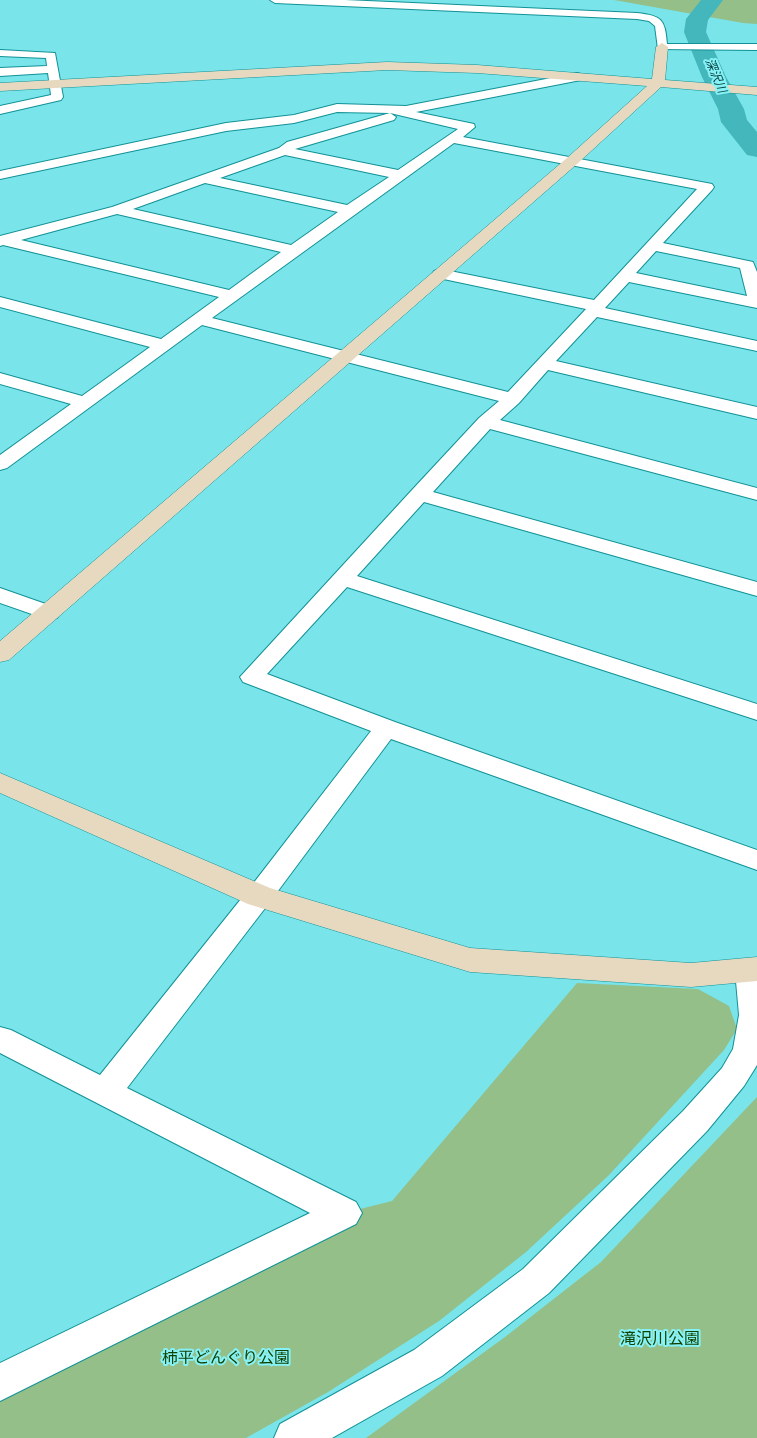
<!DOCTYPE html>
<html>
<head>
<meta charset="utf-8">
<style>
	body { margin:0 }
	canvas { display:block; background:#79e4e9 }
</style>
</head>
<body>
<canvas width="757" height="1438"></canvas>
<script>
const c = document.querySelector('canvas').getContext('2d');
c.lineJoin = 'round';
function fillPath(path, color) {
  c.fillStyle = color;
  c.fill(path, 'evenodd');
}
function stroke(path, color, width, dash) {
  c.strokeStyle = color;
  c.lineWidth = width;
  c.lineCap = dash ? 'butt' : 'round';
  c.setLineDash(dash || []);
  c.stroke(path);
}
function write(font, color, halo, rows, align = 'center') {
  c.font = font + ' Roboto,"Noto Sans JP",sans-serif';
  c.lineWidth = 4;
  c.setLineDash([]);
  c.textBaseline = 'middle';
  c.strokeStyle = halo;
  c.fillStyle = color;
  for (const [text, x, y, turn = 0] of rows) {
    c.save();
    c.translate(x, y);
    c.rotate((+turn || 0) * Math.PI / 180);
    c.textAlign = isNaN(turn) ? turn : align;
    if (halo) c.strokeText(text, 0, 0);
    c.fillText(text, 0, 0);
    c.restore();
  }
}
const green = new Path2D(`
	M 614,0 L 757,0 L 757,24 L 743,23 Z
	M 577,983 L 698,989 L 729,1006 L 737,1029 L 724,1050 L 609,1175 L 526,1252 L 439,1321 L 328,1392 L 246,1438 L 0,1438 L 0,1383 L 344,1213 L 392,1201 Z
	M 757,1097 L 757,1438 L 366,1438 L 505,1337 L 601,1262 Z`);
const river = new Path2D(`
	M 701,0 L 723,0 L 708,20 L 706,32 L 726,77 L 744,109 L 747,120 L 757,132 L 757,157 L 747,155 L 721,122 L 718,109 L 702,77 L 684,32 L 686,19 Z`);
const street = new Path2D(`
	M 270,0 L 345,0 L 637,13 C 662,16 665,19 667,44 L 757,44 L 757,50 L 658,49 L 655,26 L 649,21 L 637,19 L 275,3 Z
	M 0,50 L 55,53 L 63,97 L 61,100 L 0,114 L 0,106 L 51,95 L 48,73 L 0,76 L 0,68 L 47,66 L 46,58 L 0,56 Z
	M 577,73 L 581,74 L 583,77 L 581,80 L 416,112 L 474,124 L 475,127 L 463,137 L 712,184 L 714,187 L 712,190 L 663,243 L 753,262 L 757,272 L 757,308 L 629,282 L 605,308 L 757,341 L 757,351 L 597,317 L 556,361 L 757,407 L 757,419 L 548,370 L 519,403 L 500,420 L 757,488 L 757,500 L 490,429 L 433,492 L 757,582 L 757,596 L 424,502 L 357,576 L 757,704 L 757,720 L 347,587 L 267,674 L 395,722 L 757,850 L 757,870 L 391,739 L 269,903 L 127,1088 L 356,1202 L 362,1213 L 356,1224 L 0,1401 L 0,1363 L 310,1213 L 0,1053 L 0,1027 L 11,1030 L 100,1075 L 249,889 L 371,731 L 243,682 L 240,677 L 412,490 L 479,418 L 499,401 L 202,325 L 7,468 L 0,470 L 0,455 L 71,404 L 0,384 L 0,373 L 82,396 L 150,347 L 0,307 L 0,297 L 161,339 L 219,297 L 3,245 L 0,246 L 0,236 L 112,207 L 279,148 L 287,142 L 390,113 L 337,112 L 294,123 L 226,131 L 0,179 L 0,171 L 226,123 L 294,115 L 337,104 L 406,106 ZM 390,113 L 458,129 L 398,170 L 295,149 L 394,120 L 396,117 ZM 454,143 L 697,189 L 594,300 L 440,269 L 434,271 L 432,274 L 434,277 L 586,309 L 508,392 L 212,318 ZM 285,155 L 389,177 L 347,205 L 220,178 ZM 205,183 L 338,212 L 291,245 L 133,209 ZM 117,214 L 281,252 L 229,290 L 21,240 ZM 656,251 L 740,268 L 747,296 L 636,273 Z
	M 0,588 L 57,608 L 60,613 L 57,618 L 49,620 L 0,603 Z
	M 750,959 L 757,961 L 757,1065 L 744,1086 L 707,1131 L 549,1293 L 442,1376 L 332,1438 L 274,1438 L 280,1424 L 414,1350 L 523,1269 L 683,1111 L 722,1068 L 733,1049 L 739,1015 L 735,970 L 739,962 Z`);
const secondary = new Path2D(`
	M 662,43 L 668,47 L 665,80 L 757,87 L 757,95 L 661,87 L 577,164 L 9,660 L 0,662 L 0,641 L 567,158 L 647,86 L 477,73 L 387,70 L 0,91 L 0,83 L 387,62 L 477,65 L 652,79 L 656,47 Z
	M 0,773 L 270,888 L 470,948 L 691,963 L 757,957 L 757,981 L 691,987 L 470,972 L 248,904 L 0,793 Z`);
const farWaternames = [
	["深沢川",715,76,67]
];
const nearParknames = [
	["滝沢川公園",660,1340],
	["柿平どんぐり公園",226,1359]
];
fillPath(green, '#94bf89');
fillPath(river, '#43b7bc');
stroke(street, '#119297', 2);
stroke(secondary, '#119297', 1);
fillPath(street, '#fff');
fillPath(secondary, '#e6d9c0');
write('italic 12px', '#023a3c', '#87f2f6', farWaternames);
write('16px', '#124200', '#87f2f6', nearParknames);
</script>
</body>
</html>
